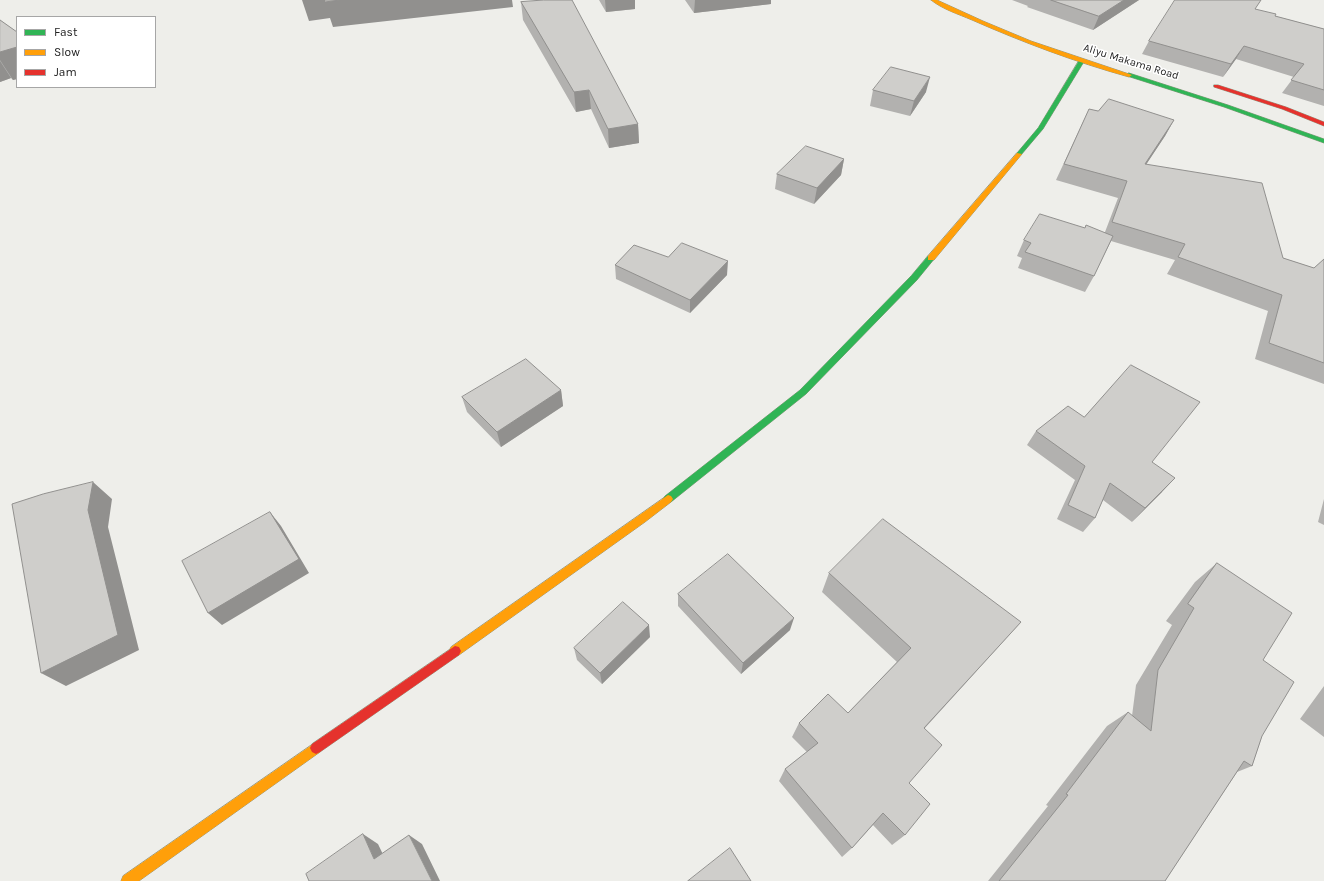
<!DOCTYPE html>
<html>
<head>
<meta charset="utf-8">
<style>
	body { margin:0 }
	#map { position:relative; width:1324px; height:881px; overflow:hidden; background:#eeeeea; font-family:Karla,sans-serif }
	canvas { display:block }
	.legend { position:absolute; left:16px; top:16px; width:140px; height:72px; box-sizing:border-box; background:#fff; border:1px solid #a6a6a6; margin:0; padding:5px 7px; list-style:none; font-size:12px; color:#212121 }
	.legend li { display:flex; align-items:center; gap:8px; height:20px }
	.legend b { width:20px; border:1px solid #a6a6a6 }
</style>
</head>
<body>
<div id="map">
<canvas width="1324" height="881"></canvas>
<ul class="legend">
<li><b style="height:5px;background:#30b455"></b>Fast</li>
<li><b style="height:5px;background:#ff9f0a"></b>Slow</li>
<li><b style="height:5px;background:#e5322d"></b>Jam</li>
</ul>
</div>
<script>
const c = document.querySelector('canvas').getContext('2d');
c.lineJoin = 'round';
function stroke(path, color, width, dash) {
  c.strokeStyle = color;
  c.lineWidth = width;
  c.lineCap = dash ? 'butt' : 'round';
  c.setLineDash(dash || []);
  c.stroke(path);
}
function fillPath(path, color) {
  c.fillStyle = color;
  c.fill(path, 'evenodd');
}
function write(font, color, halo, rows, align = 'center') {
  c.font = font + ' Karla,sans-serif';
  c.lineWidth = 3;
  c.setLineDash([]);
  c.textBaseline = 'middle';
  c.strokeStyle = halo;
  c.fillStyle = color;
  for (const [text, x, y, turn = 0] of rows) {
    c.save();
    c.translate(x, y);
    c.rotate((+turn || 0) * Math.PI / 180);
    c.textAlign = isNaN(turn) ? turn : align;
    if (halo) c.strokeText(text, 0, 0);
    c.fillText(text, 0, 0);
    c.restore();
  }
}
const fast = new Path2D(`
	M 1080,59 L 1085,60 L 1043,129 L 1021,155 L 1017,155 L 1017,153 L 1038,128 Z
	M 1129,73 L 1228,105 L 1324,139 L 1324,143 L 1224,107 L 1127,76 L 1126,75 Z
	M 928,256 L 934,256 L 935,258 L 917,280 L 806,394 L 671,502 L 668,503 L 665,502 L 663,499 L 665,496 L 800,390 L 911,276 Z`);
const slow = new Path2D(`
	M 931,0 L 937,0 L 983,21 L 1031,41 L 1132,75 L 1129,77 C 1075,62 1022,42 972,20 C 958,14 942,9 931,0 Z
	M 1017,153 L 1022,154 L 934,260 L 928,260 L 928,256 Z
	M 668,495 L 671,496 L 673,499 L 671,502 L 645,522 L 459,655 L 455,656 L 451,655 L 449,651 L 451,647 Z
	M 316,742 L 320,744 L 322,748 L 320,752 L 139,881 L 121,881 L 123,876 Z`);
const jam = new Path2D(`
	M 1214,85 L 1218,85 L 1286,107 L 1324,122 L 1324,126 L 1282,109 L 1214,87 Z
	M 455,646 L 459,647 L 461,651 L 459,655 L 320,752 L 316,754 L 312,752 L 310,748 L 312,744 Z`);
const wall = new Path2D(`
	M 599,0 L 635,0 L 635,9 L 606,12 Z
	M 685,0 L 771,0 L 771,4 L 694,13 Z
	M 1012,0 L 1139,0 L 1093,30 L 1027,7 L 1028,6 Z
	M 521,2 L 638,124 L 639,143 L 609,148 L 591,109 L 576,112 L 523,20 Z
	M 1255,10 L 1275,16 L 1324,29 L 1324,106 L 1282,93 L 1294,77 L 1236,59 L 1223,77 L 1142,54 L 1149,41 Z
	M 0,20 L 17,32 L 17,79 L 13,80 L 11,78 L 0,82 Z
	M 873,90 L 926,92 L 910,116 L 870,106 Z
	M 1089,109 L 1098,111 L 1174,120 L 1165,136 L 1146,164 L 1283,258 L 1314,268 L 1324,259 L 1324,384 L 1255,359 L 1268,311 L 1167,274 L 1175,260 L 1111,241 L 1094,276 L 1085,292 L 1018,268 L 1022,258 L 1017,256 L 1024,240 L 1105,232 L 1118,198 L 1056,180 Z
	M 844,159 L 841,175 L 814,204 L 775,189 L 777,174 Z
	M 668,257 L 727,275 L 690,313 L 616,279 L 615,265 Z
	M 561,390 L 563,406 L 501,447 L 467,412 L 462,397 Z
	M 1036,431 L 1152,462 L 1162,492 L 1132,522 L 1103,500 L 1095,518 L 1083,532 L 1057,519 L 1075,480 L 1027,445 Z
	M 1324,499 L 1324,525 L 1318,522 Z
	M 1217,563 L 1263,660 L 1262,736 L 1252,766 L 1237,772 L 1165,881 L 988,881 L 1048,806 L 1046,805 L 1107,726 L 1128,712 L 1132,716 L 1136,685 L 1172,625 L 1166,621 L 1195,582 Z
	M 829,573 L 1021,622 L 925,728 L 909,783 L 905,835 L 892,845 L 873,825 L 852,848 L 842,857 L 779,781 L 785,769 L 807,752 L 792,737 L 799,723 L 848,713 L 897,662 L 822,592 Z
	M 678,594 L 790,630 L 741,674 L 678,606 Z
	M 650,637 L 602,684 L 577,660 L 574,648 Z
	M 1324,686 L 1324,737 L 1300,719 Z`);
const shadedWall = new Path2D(`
	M 302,0 L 512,0 L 513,7 L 333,27 L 330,18 L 309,21 Z
	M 605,0 L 635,0 L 635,9 L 606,12 Z
	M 695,0 L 771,0 L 771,4 L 694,13 Z
	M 1124,0 L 1139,0 L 1093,30 L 1099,16 Z
	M 1244,46 L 1236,59 L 1223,77 L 1231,64 Z
	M 17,47 L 17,79 L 13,80 L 0,60 L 0,52 Z
	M 0,61 L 11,78 L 0,82 Z
	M 930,77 L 926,92 L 910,116 L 914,101 Z
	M 589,90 L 591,109 L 576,112 L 574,92 Z
	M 1174,120 L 1165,136 L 1136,180 L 1145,164 Z
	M 638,124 L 639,143 L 609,148 L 608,129 Z
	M 844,159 L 841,175 L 814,204 L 817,188 Z
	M 728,261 L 727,275 L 690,313 L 690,300 Z
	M 561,390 L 563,406 L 501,447 L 497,432 Z
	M 1175,478 L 1162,492 L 1132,522 L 1145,508 Z
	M 93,482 L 112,499 L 108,527 L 139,650 L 66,686 L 41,673 Z
	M 270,512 L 281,526 L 309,573 L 222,625 L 208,613 Z
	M 794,618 L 790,630 L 741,674 L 743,663 Z
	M 649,625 L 650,637 L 602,684 L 600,673 Z
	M 363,834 L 378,844 L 389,867 L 374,859 Z
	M 409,835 L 422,844 L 440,881 L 432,881 Z`);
const building = new Path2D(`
	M 325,0 L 340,0 L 325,2 Z
	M 544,0 L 572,0 L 638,124 L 608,129 L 589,90 L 574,92 L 521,2 Z
	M 1051,0 L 1124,0 L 1099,16 Z
	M 1175,0 L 1261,0 L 1255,9 L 1276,14 L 1275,16 L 1324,29 L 1324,90 L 1291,80 L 1304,64 L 1244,46 L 1231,64 L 1149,41 Z
	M 0,20 L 17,32 L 17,47 L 0,52 Z
	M 891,67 L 930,77 L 914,101 L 873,90 Z
	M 1109,99 L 1174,120 L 1145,164 L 1262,183 L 1283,258 L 1314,268 L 1324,259 L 1324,363 L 1269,343 L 1282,295 L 1178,257 L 1185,244 L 1112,222 L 1127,181 L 1064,164 L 1089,109 L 1098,111 Z
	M 806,146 L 844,159 L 817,188 L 777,174 Z
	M 1040,214 L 1085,228 L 1086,225 L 1113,236 L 1094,276 L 1025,252 L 1031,243 L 1024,240 Z
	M 682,243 L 728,261 L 690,300 L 615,265 L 634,245 L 668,257 Z
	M 526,359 L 561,390 L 497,432 L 462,397 Z
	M 1131,365 L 1200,402 L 1152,462 L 1175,478 L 1145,508 L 1110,483 L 1095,518 L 1068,505 L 1085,466 L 1036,431 L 1068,406 L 1084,417 Z
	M 93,482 L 88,510 L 118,635 L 41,673 L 12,504 L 43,494 Z
	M 270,512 L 299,559 L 208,613 L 182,561 Z
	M 883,519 L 1021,622 L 924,728 L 942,745 L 909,783 L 930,804 L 905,835 L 883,813 L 852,848 L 785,769 L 818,743 L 799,723 L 828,694 L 848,713 L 911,648 L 829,573 Z
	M 728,554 L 794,618 L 743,663 L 678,594 Z
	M 1217,563 L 1292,613 L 1263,660 L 1294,682 L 1262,736 L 1252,766 L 1244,761 L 1165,881 L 999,881 L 1068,795 L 1066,794 L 1128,712 L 1151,731 L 1158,670 L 1194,608 L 1188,604 Z
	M 623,602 L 649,625 L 600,673 L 574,648 Z
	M 363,834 L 374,859 L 409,835 L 432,881 L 309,881 L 306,874 Z
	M 730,848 L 751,881 L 688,881 Z`);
const farStreetnames = [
	["Aliyu Makama Road",1131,62,17]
];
stroke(fast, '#929883', 1);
stroke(slow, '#929883', 1);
stroke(jam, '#929883', 1);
fillPath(fast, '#30b455');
fillPath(slow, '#ff9f0a');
fillPath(jam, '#e5322d');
fillPath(wall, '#b2b1af');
fillPath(shadedWall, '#91908e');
fillPath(building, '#cfcecb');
stroke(building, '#91908e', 1);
write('11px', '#212121', '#fff', farStreetnames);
</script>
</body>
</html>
